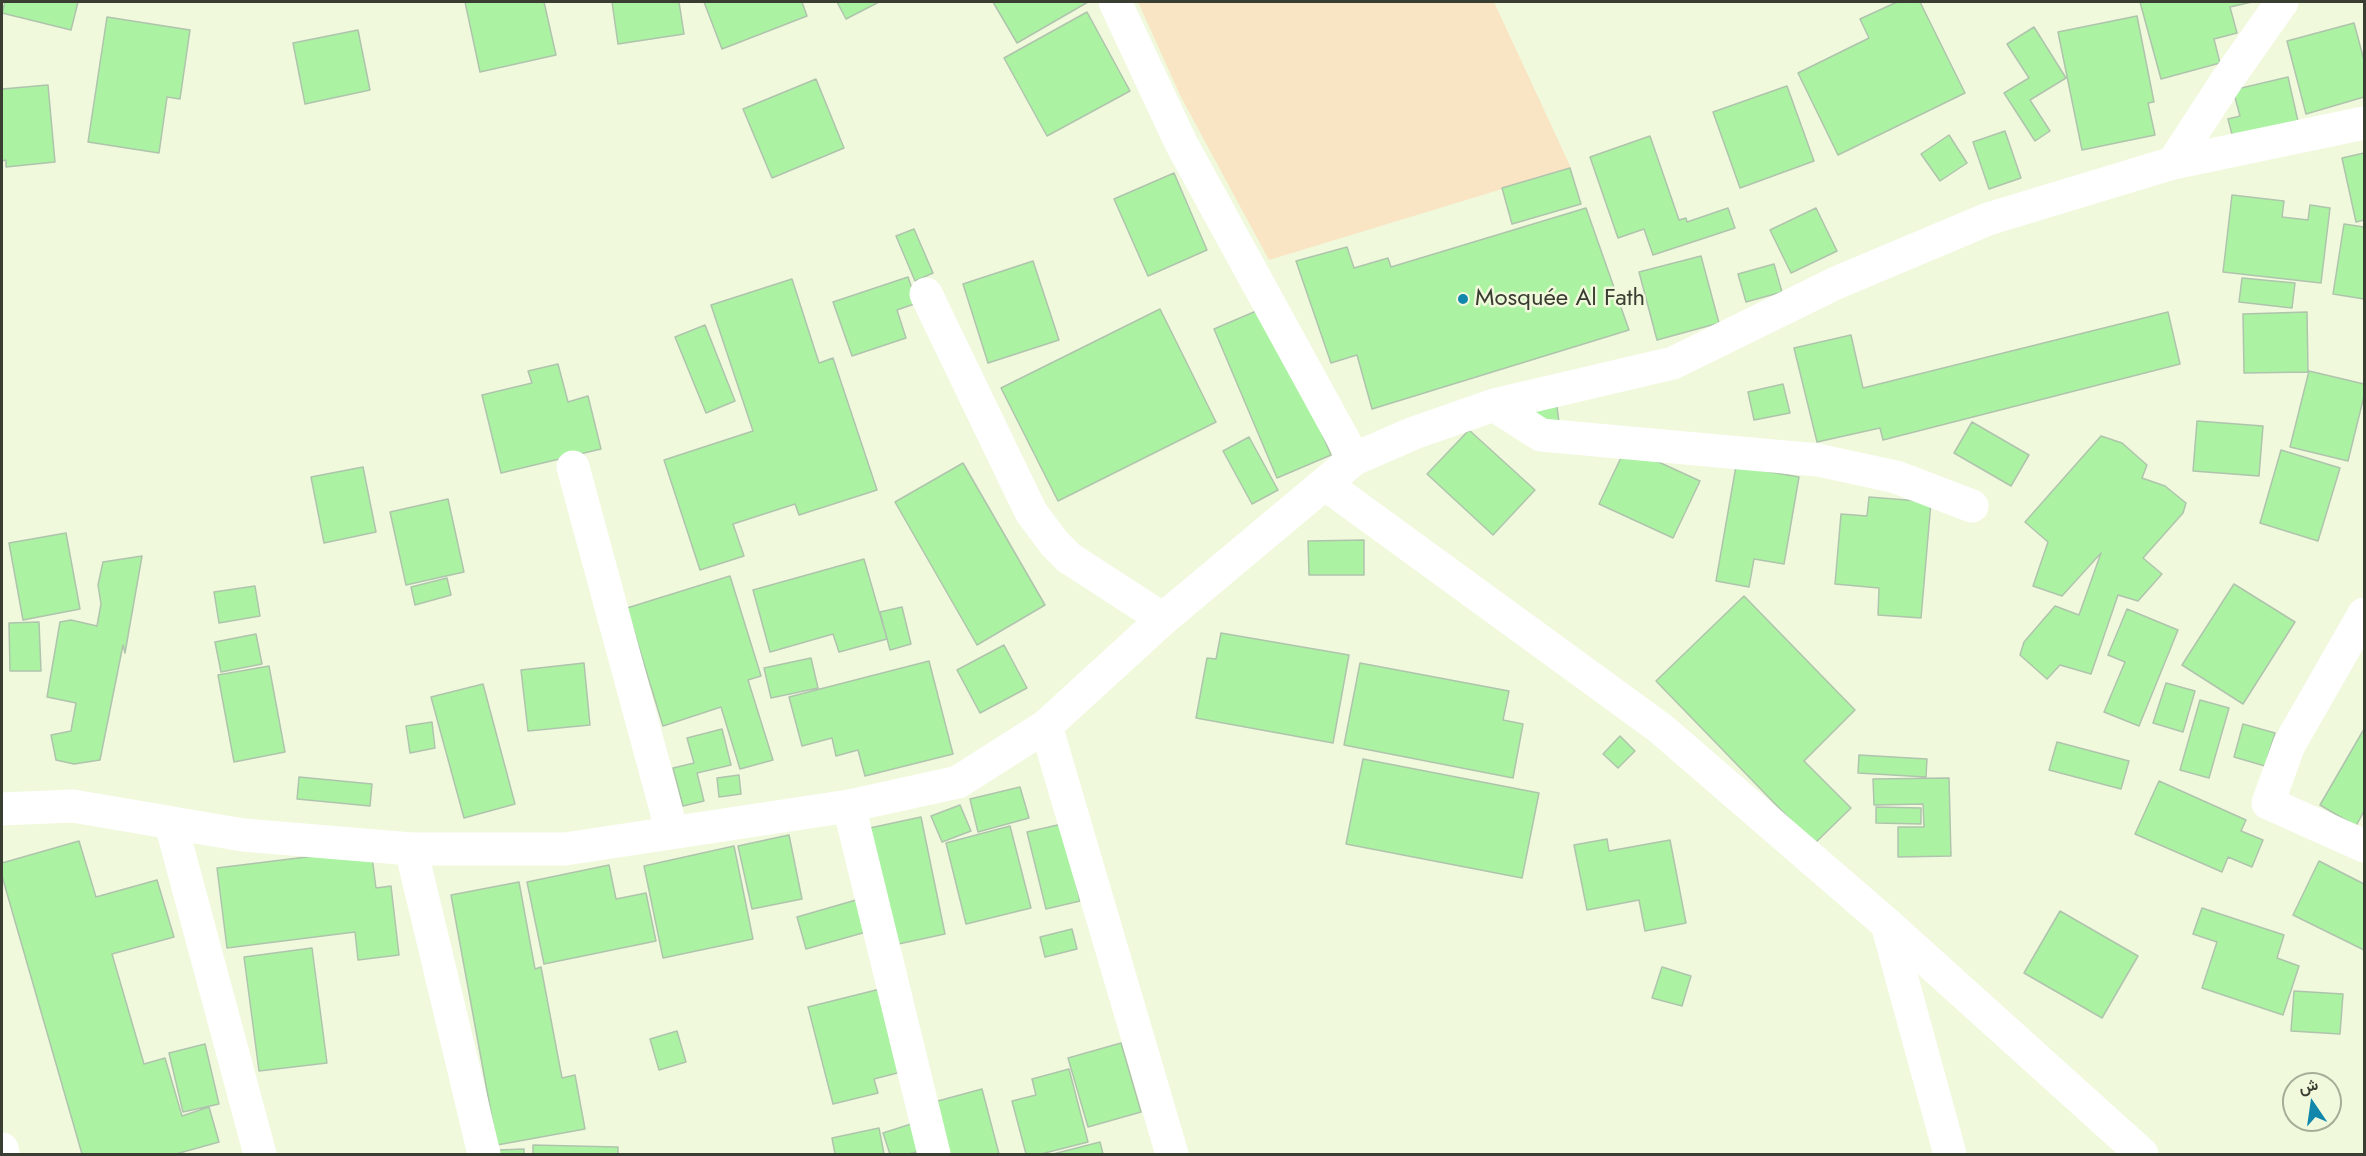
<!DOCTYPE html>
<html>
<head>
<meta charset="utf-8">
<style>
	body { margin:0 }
	#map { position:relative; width:2366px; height:1156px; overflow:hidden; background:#f0f9dc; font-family:Jost,Vazirmatn,sans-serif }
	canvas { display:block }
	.frame { position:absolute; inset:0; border:3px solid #3a3e32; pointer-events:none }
	.north { position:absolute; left:2282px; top:1072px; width:60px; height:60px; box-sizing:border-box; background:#f0f9dc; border:2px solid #a7ae98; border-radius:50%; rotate:347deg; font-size:16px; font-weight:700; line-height:24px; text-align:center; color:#3a3e32 }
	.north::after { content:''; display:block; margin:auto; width:21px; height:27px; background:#1187ac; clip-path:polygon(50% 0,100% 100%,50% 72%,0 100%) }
</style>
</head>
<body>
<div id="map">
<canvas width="2366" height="1156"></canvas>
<div class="frame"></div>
<div class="north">ش</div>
</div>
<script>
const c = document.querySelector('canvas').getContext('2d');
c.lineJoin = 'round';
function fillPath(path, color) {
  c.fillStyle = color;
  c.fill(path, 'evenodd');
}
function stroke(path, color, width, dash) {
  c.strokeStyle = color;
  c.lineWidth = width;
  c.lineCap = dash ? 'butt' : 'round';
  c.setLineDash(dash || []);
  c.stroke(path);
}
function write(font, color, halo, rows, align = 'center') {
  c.font = font + ' Jost,sans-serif';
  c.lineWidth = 5;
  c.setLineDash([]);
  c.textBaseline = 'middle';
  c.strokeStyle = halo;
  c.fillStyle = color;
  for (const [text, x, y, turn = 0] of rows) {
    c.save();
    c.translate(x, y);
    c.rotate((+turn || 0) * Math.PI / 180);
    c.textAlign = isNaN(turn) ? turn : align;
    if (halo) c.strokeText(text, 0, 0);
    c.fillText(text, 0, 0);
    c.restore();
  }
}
const green = new Path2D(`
	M 1138,2 L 1494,2 L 1571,168 L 1269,260 L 1181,97 Z`);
const building = new Path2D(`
	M 5,2 L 78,2 L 71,30 L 2,13 Z
	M 465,2 L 544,2 L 556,55 L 480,72 Z
	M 612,2 L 679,2 L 684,34 L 618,44 Z
	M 704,2 L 802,2 L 807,16 L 722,49 Z
	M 837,2 L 879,2 L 846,19 Z
	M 993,2 L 1088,2 L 1017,43 Z
	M 1897,2 L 1920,2 L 1965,93 L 1838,155 L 1798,73 L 1869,38 L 1860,19 Z
	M 2140,2 L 2252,2 L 2230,7 L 2237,33 L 2214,39 L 2220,63 L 2161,79 Z
	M 1087,12 L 1130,91 L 1047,136 L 1004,58 Z
	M 2137,16 L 2154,102 L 2148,103 L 2155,135 L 2082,150 L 2058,32 Z
	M 107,17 L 190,30 L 180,99 L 167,97 L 159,153 L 88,142 Z
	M 2354,23 L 2364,60 L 2364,97 L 2306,114 L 2287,41 Z
	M 2034,27 L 2066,78 L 2030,100 L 2050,131 L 2035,141 L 2004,93 L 2029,78 L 2007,44 Z
	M 358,30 L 370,90 L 305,104 L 293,43 Z
	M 2288,77 L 2300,130 L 2235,146 L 2228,119 L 2240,116 L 2233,90 Z
	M 816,79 L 844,148 L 772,178 L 743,109 Z
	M 48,85 L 55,162 L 6,167 L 6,160 L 2,161 L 2,89 Z
	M 1787,86 L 1814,161 L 1740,188 L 1713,112 Z
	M 2005,131 L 2021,178 L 1989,189 L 1973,142 Z
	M 1949,135 L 1967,163 L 1940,181 L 1921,154 Z
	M 1650,136 L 1679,220 L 1686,218 L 1687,222 L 1728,208 L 1735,228 L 1653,255 L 1644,229 L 1618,238 L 1590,157 Z
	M 2364,153 L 2364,220 L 2356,222 L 2342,158 Z
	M 1570,168 L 1581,204 L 1512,224 L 1502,188 Z
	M 1174,173 L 1207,250 L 1148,276 L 1114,199 Z
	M 2232,195 L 2284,201 L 2282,217 L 2308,220 L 2310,205 L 2330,208 L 2321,283 L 2223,272 Z
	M 1586,208 L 1629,330 L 1372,409 L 1357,355 L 1331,363 L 1296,261 L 1347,247 L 1354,268 L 1388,258 L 1391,267 Z
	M 1816,208 L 1837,251 L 1791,273 L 1770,230 Z
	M 2344,224 L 2364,227 L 2364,299 L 2333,294 Z
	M 914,229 L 933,273 L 915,281 L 896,236 Z
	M 1701,256 L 1719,323 L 1657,340 L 1639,272 Z
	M 1033,261 L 1059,340 L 988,363 L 963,284 Z
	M 1774,264 L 1782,292 L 1746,302 L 1738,274 Z
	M 908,277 L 917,303 L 897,310 L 906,338 L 852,356 L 833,302 Z
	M 2242,278 L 2295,283 L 2292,308 L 2239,302 Z
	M 792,279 L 819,363 L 833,358 L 877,490 L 799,515 L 795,504 L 733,524 L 744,556 L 700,570 L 664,460 L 753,431 L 711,305 Z
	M 1268,306 L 1331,455 L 1277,478 L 1214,329 Z
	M 1160,309 L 1216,422 L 1058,501 L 1001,388 Z
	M 2168,312 L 2180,364 L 1883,440 L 1880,428 L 1817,442 L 1794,348 L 1851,335 L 1863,388 Z
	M 2307,312 L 2308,372 L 2244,373 L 2243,314 Z
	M 705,325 L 735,401 L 706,413 L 675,337 Z
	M 558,364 L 568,402 L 588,396 L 601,449 L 501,473 L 482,395 L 532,383 L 528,371 Z
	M 2309,371 L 2364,384 L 2364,396 L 2348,461 L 2290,447 Z
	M 1783,384 L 1790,413 L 1754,420 L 1748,392 Z
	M 1556,399 L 1559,422 L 1533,426 L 1530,403 Z
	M 2197,421 L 2263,426 L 2259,476 L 2193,471 Z
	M 1972,422 L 2029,455 L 2011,486 L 1954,453 Z
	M 1469,430 L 1535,490 L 1493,535 L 1427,474 Z
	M 2101,436 L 2122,443 L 2147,465 L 2142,478 L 2165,486 L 2186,503 L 2183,513 L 2143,558 L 2162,574 L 2138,601 L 2118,595 L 2091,674 L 2060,665 L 2047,679 L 2020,655 L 2024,642 L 2055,606 L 2079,615 L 2101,553 L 2062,596 L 2033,586 L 2048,542 L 2025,522 Z
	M 1249,437 L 1278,490 L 1252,504 L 1223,451 Z
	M 1626,447 L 1700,481 L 1673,538 L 1599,504 Z
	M 2281,450 L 2340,468 L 2318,541 L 2260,523 Z
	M 963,463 L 1045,605 L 977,645 L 895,502 Z
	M 1736,466 L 1799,477 L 1784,564 L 1754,559 L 1749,587 L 1716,581 Z
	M 363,467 L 376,532 L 324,543 L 311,477 Z
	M 1869,497 L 1931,502 L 1921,618 L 1878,615 L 1879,588 L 1835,584 L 1841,514 L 1867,516 Z
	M 448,499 L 464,572 L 406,585 L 390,512 Z
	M 66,533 L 80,609 L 23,620 L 9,543 Z
	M 1364,540 L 1364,575 L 1309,575 L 1308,541 Z
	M 142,556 L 125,653 L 123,645 L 100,760 L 74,764 L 56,760 L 51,735 L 71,731 L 76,703 L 47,697 L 60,622 L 71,620 L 97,626 L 101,604 L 98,585 L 103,562 Z
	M 864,559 L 887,639 L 839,652 L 833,634 L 770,652 L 753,590 Z
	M 730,576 L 761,676 L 748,680 L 773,760 L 740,769 L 721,707 L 663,726 L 627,608 Z
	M 447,578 L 451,595 L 415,605 L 411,587 Z
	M 2234,584 L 2295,622 L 2243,704 L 2182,665 Z
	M 255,586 L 260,616 L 219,623 L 214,592 Z
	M 1744,596 L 1855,710 L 1804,761 L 1851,808 L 1814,844 L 1656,681 Z
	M 902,607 L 911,644 L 890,650 L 880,612 Z
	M 2127,609 L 2178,630 L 2139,726 L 2104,712 L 2125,662 L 2108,655 Z
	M 39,622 L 41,671 L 10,671 L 9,623 Z
	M 1221,633 L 1349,655 L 1333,743 L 1196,718 L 1207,658 L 1216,659 Z
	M 256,634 L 262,664 L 221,672 L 215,642 Z
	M 1004,645 L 1027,688 L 980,713 L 957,670 Z
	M 811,658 L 818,688 L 771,698 L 764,668 Z
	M 929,661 L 953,754 L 865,776 L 858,750 L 836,756 L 832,738 L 802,746 L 789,697 Z
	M 584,663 L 590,725 L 528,731 L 521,670 Z
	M 1360,663 L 1509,691 L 1503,720 L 1523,724 L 1513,778 L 1344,745 Z
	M 269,666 L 285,752 L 234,762 L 218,675 Z
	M 2166,683 L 2195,691 L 2183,732 L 2153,723 Z
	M 483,684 L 515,804 L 464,818 L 431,697 Z
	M 2200,700 L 2229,708 L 2209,778 L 2180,770 Z
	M 432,722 L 435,748 L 410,753 L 406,726 Z
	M 2243,724 L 2275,733 L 2265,766 L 2234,757 Z
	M 722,729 L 731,765 L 697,773 L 704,801 L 683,806 L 673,768 L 694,763 L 687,738 Z
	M 2364,729 L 2364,811 L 2356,826 L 2320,805 Z
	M 1620,736 L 1635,751 L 1618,768 L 1603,754 Z
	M 2057,742 L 2129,761 L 2121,789 L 2049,770 Z
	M 1859,755 L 1927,759 L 1926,777 L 1858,773 Z
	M 1363,759 L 1539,793 L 1522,878 L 1346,844 Z
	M 739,775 L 741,794 L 719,797 L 717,778 Z
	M 299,777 L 372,784 L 370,806 L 297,799 Z
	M 1949,778 L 1951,856 L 1898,857 L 1898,827 L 1924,827 L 1923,804 L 1874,805 L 1873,779 Z
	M 2159,781 L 2246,820 L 2241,831 L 2263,840 L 2252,867 L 2228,857 L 2222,872 L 2135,834 Z
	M 1020,787 L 1029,818 L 978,832 L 970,799 Z
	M 960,805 L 971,831 L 942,842 L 931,816 Z
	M 1876,807 L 1921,808 L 1921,824 L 1876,823 Z
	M 921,817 L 945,934 L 889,946 L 865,829 Z
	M 1062,824 L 1080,901 L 1046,909 L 1027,832 Z
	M 1010,826 L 1031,908 L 966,924 L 946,843 Z
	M 789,835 L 802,899 L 752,909 L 738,846 Z
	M 1607,839 L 1609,851 L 1670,840 L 1686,923 L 1645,931 L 1639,900 L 1587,910 L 1574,845 Z
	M 79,841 L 96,897 L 157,880 L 174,937 L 112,954 L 144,1064 L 165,1058 L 182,1116 L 209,1107 L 219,1142 L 176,1154 L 82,1154 L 2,876 L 2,863 Z
	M 734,846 L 753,939 L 663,958 L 644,866 Z
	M 371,849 L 376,888 L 391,886 L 399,955 L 358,960 L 355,932 L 227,948 L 217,868 Z
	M 2319,861 L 2364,884 L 2364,950 L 2293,915 Z
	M 609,865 L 616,899 L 646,893 L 656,941 L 544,964 L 527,882 Z
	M 519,882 L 535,969 L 541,967 L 562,1078 L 575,1075 L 585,1129 L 497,1145 L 451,895 Z
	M 856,900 L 866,932 L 806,949 L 797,917 Z
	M 2202,908 L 2284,935 L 2277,958 L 2299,966 L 2283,1015 L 2202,988 L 2217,942 L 2193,934 Z
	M 2060,911 L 2138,956 L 2102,1018 L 2024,973 Z
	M 1072,929 L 1077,949 L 1045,957 L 1040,937 Z
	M 312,948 L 327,1063 L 259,1071 L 244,957 Z
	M 1662,967 L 1691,976 L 1682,1006 L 1652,998 Z
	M 884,988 L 905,1071 L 874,1079 L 878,1093 L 833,1104 L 808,1007 Z
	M 2294,991 L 2343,994 L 2340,1034 L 2291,1031 Z
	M 677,1031 L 686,1062 L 659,1070 L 650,1039 Z
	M 1121,1043 L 1141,1112 L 1088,1127 L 1068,1058 Z
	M 205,1044 L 219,1104 L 183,1112 L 169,1053 Z
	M 1069,1069 L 1088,1142 L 1041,1154 L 1026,1154 L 1012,1101 L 1036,1095 L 1032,1079 Z
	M 982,1089 L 999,1154 L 948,1154 L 934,1102 Z
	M 911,1124 L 920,1151 L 909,1154 L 890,1154 L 883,1133 Z
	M 879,1128 L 884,1154 L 835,1154 L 832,1138 Z
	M 1100,1142 L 1103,1154 L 1053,1154 Z
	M 533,1145 L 618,1147 L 618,1154 L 533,1154 Z
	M 524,1149 L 524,1154 L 498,1154 L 498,1150 Z`);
const street = new Path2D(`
	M 1115,2 L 1181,143 L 1354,459
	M 2173,163 L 2227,80 L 2282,2
	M 926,294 L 1031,512 L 1054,543 L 1069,558 L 1163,619
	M 1494,405 L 1541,435 L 1818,460 L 1896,477 L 1972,506
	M 573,467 L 672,832
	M 2364,614 L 2289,745 L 2268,803 L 2364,846
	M 1046,726 L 1172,1154
	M 849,806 L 934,1154
	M 171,824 L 260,1154
	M 411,849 L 484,1154
	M 1887,924 L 1950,1154
	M 2,1149 L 3,1154`);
const secondary = new Path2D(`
	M 1325,484 L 1660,728 L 1887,924 L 2142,1154
	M 2,809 L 73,806 L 243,835 L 411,849 L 565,849 L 849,806 L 958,782 L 1046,726 L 1163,619 L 1354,459 L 1414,433 L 1494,405 L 1673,363 L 1836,283 L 1988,219 L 2173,163 L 2364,123`);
const markers = [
	[1463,299,6,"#1187ac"]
];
const poiNames = [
	["Mosquée Al Fath",1475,299]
];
fillPath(green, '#f9e4c4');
fillPath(building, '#acf2a3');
stroke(building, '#afc4ad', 1.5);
stroke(street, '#fff', 33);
stroke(secondary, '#fff', 33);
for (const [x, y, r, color] of markers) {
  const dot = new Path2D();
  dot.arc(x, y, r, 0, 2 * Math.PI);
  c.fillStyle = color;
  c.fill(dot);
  stroke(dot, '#f0f9dc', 2);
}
write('24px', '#3a3e32', '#f0f9dc', poiNames, 'left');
</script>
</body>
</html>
